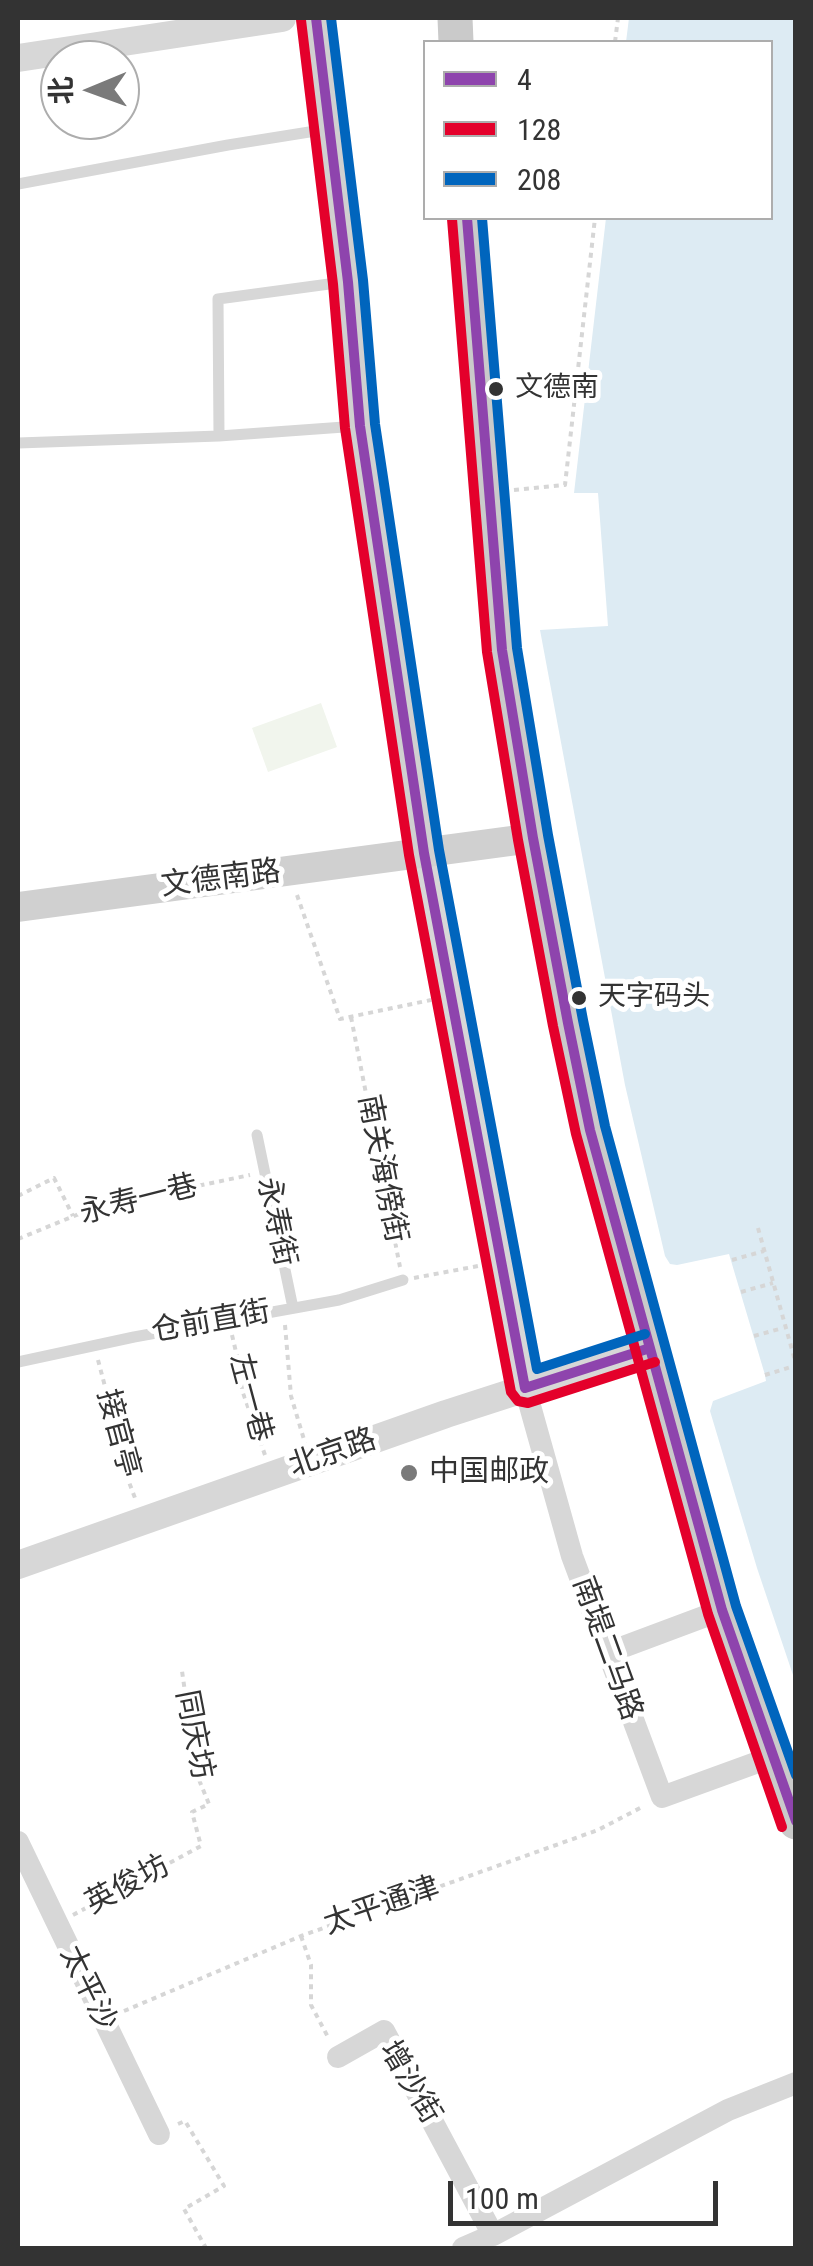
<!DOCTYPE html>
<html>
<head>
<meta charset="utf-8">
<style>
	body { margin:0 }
	#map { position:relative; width:813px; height:2266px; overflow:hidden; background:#fff; font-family:"Roboto Condensed","Noto Sans SC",sans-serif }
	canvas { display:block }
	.frame { position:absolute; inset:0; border:20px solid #333; pointer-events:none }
	.legend { position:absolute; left:423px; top:40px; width:350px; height:180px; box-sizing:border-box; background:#fff; border:2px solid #adadad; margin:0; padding:12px 18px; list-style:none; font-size:30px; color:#333 }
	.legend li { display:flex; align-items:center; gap:20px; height:50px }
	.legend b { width:50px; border:2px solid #adadad }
	.north { position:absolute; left:40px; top:40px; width:100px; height:100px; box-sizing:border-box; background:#fff; border:2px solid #adadad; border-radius:50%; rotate:269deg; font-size:28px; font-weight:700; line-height:40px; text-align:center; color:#333 }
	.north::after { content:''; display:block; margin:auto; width:35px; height:45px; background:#7a7a7a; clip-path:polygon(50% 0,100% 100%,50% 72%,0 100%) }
	.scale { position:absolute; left:448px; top:2181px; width:270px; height:45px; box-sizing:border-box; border:5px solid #333; border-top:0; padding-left:12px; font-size:30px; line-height:35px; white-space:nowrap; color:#333; -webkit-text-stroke:8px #fff; paint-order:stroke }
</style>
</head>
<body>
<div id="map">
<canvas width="813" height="2266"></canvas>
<div class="frame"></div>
<ul class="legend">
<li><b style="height:12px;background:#8e44ad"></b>4</li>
<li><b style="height:12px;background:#e4002b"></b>128</li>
<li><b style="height:12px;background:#0065bd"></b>208</li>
</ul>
<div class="north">北</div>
<div class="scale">100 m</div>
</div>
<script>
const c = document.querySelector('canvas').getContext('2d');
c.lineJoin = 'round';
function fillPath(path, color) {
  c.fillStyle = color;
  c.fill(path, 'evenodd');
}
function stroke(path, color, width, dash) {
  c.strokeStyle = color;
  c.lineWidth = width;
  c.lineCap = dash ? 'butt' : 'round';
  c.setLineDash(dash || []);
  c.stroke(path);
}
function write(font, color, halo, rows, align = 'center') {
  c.font = font + ' "Roboto Condensed","Noto Sans SC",sans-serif';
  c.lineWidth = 10;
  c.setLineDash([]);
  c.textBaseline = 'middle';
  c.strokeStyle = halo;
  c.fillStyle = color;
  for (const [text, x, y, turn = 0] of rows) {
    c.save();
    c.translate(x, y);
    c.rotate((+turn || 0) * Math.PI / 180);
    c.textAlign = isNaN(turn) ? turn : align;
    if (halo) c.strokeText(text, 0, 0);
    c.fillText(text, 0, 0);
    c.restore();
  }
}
const green = new Path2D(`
	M 321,703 L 337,747 L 268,772 L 252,728 Z`);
const water = new Path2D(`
	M 629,18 L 795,18 L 795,1681 L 757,1568 L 710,1411 L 713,1401 L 766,1381 L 765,1375 L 729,1254 L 677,1265 L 670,1264 L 665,1256 L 625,1085 L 540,630 L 608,626 L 598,493 L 574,493 L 606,218 L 770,218 L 770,42 L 626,42 Z`);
const path = new Path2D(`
	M 615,42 L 618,18
	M 514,490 L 565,485 L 595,218
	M 297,895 L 340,1019 L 431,1000
	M 351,1017 L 400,1267
	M 18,1196 L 54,1178 L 73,1216
	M 758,1228 L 796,1364
	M 18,1239 L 96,1207 L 250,1175
	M 732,1260 L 764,1251
	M 414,1278 L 478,1266
	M 741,1292 L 773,1283
	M 285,1325 L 291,1396 L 305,1443
	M 232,1335 L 241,1373 L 242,1390 L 265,1455
	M 754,1336 L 783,1328
	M 98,1360 L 116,1428 L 112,1437 L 135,1498
	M 765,1375 L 794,1366
	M 73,1915 L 201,1846 L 192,1812 L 209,1804 L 197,1775 L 182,1671
	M 301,1936 L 311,1965 L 311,2005 L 329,2039
	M 124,2011 L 301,1936 L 598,1830 L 644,1806
	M 178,2124 L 185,2121 L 224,2186 L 184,2209 L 206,2248`);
const service = new Path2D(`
	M 18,184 L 228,145 L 328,129
	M 219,436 L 218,299 L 344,282
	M 18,443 L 219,436 L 358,426
	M 257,1135 L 293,1308
	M 18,1362 L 134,1337 L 339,1300 L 403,1280`);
const minor = new Path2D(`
	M 525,1388 L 572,1556 L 662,1797 L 772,1757
	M 607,1653 L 722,1610
	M 18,1842 L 159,2134
	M 338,2057 L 384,2031 L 493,2235
	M 463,2248 L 493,2235 L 728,2110 L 796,2083`);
const tertiary = new Path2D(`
	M 18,58 L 282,18
	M 424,853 L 525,1388
	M 18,1565 L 446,1414 L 650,1348`);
const secondary = new Path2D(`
	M 316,18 L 348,282 L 360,426 L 424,853
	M 18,907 L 533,838`);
const primary = new Path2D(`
	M 455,18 L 456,42
	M 467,218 L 502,650 L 533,838 L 568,1023 L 590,1130 L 722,1610 L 796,1822`);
const bus1 = new Path2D(`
	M 316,18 L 348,282 L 360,426 L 424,853 L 525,1388 L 650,1348
	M 467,218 L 502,650 L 533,838 L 568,1023 L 590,1130 L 722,1610 L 796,1821`);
const bus2 = new Path2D(`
	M 301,20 L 333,284 L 345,428 L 409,855 L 511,1392 L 518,1401 L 528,1403 L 655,1362
	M 452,219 L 487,652 L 518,840 L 553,1026 L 576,1134 L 708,1614 L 782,1827`);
const bus3 = new Path2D(`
	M 331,18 L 363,280 L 375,424 L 439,850 L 537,1369 L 645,1334
	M 482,218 L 517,648 L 548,835 L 583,1020 L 605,1126 L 736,1606 L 796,1775`);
const markers = [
	[496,389,9,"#333"],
	[579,998,9,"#333"],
	[409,1473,10,"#7a7a7a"]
];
const busNames = [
	["文德南",515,389],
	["天字码头",598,998]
];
const streetNames = [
	["文德南路",221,880,-7],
	["南关海傍街",381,1169,79],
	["永寿一巷",139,1201,-14],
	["永寿街",275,1222,78],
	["仓前直街",211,1323,-10],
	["左一巷",249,1398,75],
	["接官亭",117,1434,75],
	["北京路",333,1454,-19],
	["南堤二马路",606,1649,70],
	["同庆坊",193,1735,79],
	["英俊坊",128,1886,-28],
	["太平通津",382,1907,-19],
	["太平沙",87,1989,64],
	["增沙街",409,2083,59]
];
const poiNames = [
	["中国邮政",429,1473]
];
fillPath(green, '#f1f5ed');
fillPath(water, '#ddebf3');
stroke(path, '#d6d6d6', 4, [5, 5]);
stroke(service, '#d7d7d7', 11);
stroke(minor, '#d7d7d7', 22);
stroke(tertiary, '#d7d7d7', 28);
stroke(secondary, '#d0d0d0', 30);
stroke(primary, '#cacaca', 35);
stroke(bus1, '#8e44ad', 10);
stroke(bus2, '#e4002b', 10);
stroke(bus3, '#0065bd', 10);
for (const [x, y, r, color] of markers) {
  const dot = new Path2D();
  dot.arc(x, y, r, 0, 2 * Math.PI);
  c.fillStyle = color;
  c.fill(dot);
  stroke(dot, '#fff', 4);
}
write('28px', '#333', '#fff', busNames, 'left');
write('30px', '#333', '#fff', streetNames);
write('30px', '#333', '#fff', poiNames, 'left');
</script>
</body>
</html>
